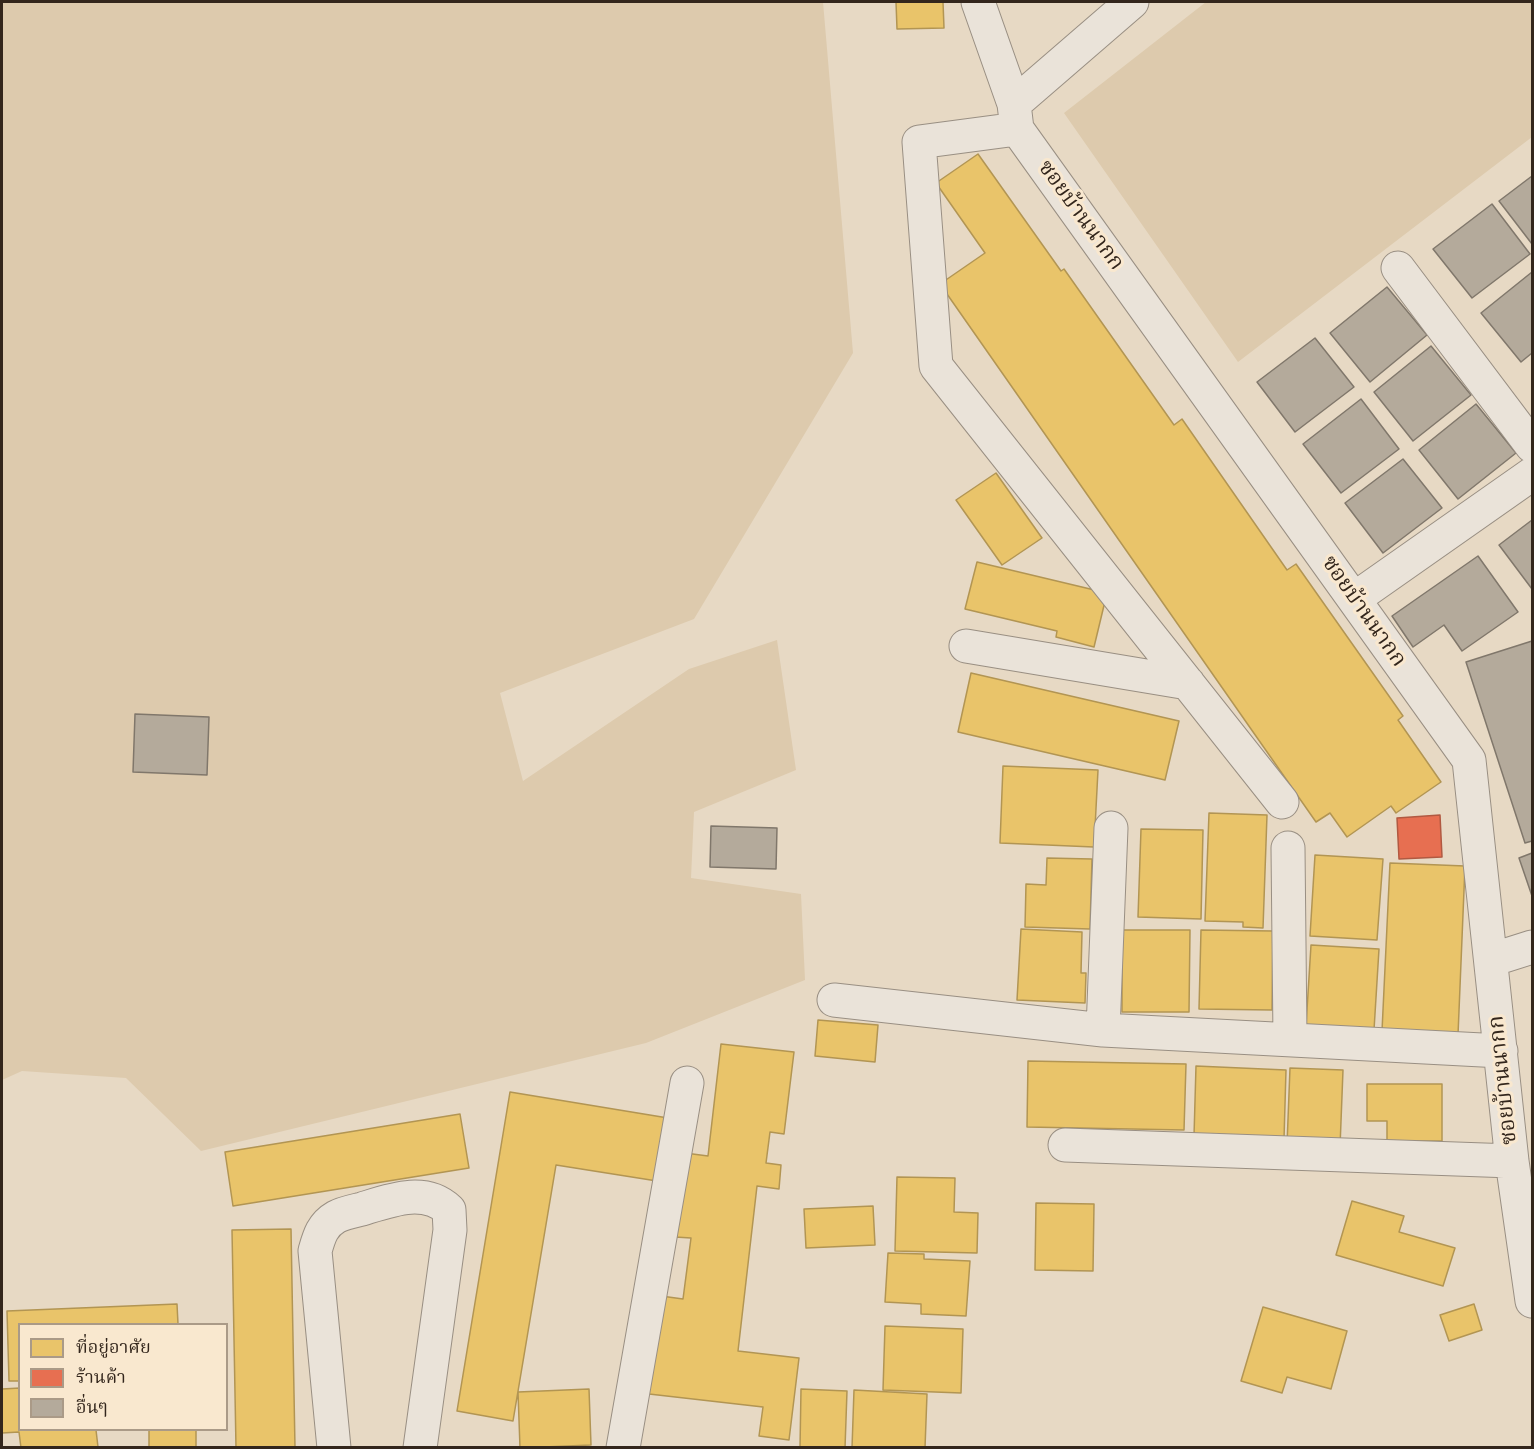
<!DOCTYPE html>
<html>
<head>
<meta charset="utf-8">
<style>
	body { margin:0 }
	#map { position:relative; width:1534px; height:1449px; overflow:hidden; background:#e7d9c4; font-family:Cardo,"Noto Serif Thai",serif }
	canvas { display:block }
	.frame { position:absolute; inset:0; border:3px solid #33261c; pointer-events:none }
	.legend { position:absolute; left:18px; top:1323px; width:210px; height:108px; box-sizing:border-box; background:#f9e8cf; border:2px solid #aa9a87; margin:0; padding:8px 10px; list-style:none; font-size:18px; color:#33261c }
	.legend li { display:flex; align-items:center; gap:12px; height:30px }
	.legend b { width:30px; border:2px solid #aa9a87 }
</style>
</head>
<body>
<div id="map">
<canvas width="1534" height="1449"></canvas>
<div class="frame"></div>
<ul class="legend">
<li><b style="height:16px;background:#e9c46a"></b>ที่อยู่อาศัย</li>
<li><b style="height:16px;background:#e76f51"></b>ร้านค้า</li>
<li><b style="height:16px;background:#b4aa9b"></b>อื่นๆ</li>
</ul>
</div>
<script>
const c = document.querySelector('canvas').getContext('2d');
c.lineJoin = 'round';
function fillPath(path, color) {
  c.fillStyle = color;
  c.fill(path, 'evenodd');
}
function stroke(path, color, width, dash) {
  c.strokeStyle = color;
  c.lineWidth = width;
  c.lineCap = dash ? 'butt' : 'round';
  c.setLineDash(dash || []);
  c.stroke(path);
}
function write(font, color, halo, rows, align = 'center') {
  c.font = font + ' Cardo,"Noto Serif Thai",serif';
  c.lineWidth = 6;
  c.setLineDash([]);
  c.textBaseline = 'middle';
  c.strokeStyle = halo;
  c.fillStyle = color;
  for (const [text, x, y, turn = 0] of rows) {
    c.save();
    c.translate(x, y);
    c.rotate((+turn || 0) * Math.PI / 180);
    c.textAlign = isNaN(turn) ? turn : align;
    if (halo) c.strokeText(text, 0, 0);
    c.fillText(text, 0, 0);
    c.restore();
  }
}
const green = new Path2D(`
	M 2,2 L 823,2 L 853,353 L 694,619 L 500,693 L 523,781 L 689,669 L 777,640 L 796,770 L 694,812 L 691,878 L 801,894 L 805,980 L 646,1043 L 201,1151 L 126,1078 L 22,1071 L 2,1080 Z
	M 1206,2 L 1532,2 L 1532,137 L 1238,362 L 1064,113 Z`);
const homes = new Path2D(`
	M 896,2 L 943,2 L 944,28 L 897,29 Z
	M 978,154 L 1061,271 L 1064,269 L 1174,425 L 1182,419 L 1287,570 L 1296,564 L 1403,716 L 1398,720 L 1441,782 L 1396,813 L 1391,806 L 1347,837 L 1330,813 L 1316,822 L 940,284 L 985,253 L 936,183 Z
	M 996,473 L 1042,538 L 1002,565 L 956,500 Z
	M 977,562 L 1107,593 L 1094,647 L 1056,637 L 1057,631 L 965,609 Z
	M 971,673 L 1179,721 L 1165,780 L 958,732 Z
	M 1003,766 L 1098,770 L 1094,847 L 1000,843 Z
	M 1209,813 L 1267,815 L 1263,928 L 1243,927 L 1243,922 L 1205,921 Z
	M 1141,829 L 1203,830 L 1201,919 L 1138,917 Z
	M 1315,855 L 1383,859 L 1377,940 L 1310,936 Z
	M 1047,858 L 1092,859 L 1090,929 L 1025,927 L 1026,884 L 1046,885 Z
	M 1390,863 L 1465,866 L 1458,1035 L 1382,1031 Z
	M 1021,929 L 1082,932 L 1081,973 L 1086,973 L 1085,1003 L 1017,1000 Z
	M 1122,930 L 1190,930 L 1189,1012 L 1122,1012 Z
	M 1201,930 L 1273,931 L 1272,1010 L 1199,1009 Z
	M 1311,945 L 1379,949 L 1374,1030 L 1306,1026 Z
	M 818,1020 L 878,1025 L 875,1062 L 815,1056 Z
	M 721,1044 L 794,1052 L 784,1134 L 770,1132 L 766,1163 L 781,1165 L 779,1189 L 757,1186 L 738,1351 L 799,1358 L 789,1440 L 759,1436 L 763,1407 L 649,1394 L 661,1296 L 683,1299 L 691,1238 L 675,1237 L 685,1153 L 708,1156 Z
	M 1028,1061 L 1186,1064 L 1184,1130 L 1027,1127 Z
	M 1196,1066 L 1286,1070 L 1284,1139 L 1194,1136 Z
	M 1290,1068 L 1343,1070 L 1340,1147 L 1287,1145 Z
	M 1367,1084 L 1442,1084 L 1442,1141 L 1387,1141 L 1387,1121 L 1367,1121 Z
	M 510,1092 L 668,1118 L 657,1181 L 556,1165 L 513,1421 L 457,1411 Z
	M 460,1114 L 469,1168 L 233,1206 L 225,1152 Z
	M 897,1177 L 955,1178 L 954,1212 L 978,1213 L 977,1253 L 895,1251 Z
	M 1352,1201 L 1404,1216 L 1399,1232 L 1455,1248 L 1443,1286 L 1336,1255 Z
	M 1036,1203 L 1094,1204 L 1093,1271 L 1035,1270 Z
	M 873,1206 L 875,1245 L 806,1248 L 804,1209 Z
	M 291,1229 L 295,1448 L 236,1448 L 232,1230 Z
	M 888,1253 L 924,1254 L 924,1259 L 970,1261 L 966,1316 L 921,1314 L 921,1304 L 885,1302 Z
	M 177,1304 L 178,1324 L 20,1324 L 20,1381 L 9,1381 L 7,1311 Z
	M 1474,1304 L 1482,1330 L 1449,1341 L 1440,1315 Z
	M 1263,1307 L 1347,1331 L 1331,1389 L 1287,1377 L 1282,1393 L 1241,1381 Z
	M 885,1326 L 963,1329 L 961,1393 L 883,1390 Z
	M 20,1388 L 20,1430 L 96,1430 L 98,1447 L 21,1448 L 19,1432 L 2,1433 L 2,1389 Z
	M 589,1389 L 591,1445 L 520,1448 L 518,1392 Z
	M 801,1389 L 847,1391 L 845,1448 L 800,1448 Z
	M 854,1390 L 927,1394 L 925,1448 L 852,1448 Z
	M 149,1430 L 196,1430 L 196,1448 L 149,1448 Z`);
const shops = new Path2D(`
	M 1440,815 L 1442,857 L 1399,859 L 1397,818 Z`);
const building = new Path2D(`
	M 1532,176 L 1532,244 L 1499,201 Z
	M 1492,204 L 1530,254 L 1472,298 L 1433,249 Z
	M 1532,272 L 1532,353 L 1521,362 L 1481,313 Z
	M 1387,287 L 1427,335 L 1370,382 L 1330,333 Z
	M 1315,338 L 1354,387 L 1295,432 L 1257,382 Z
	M 1431,346 L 1471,395 L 1413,441 L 1374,392 Z
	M 1361,399 L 1399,449 L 1341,493 L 1303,444 Z
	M 1476,404 L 1516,453 L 1458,499 L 1419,450 Z
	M 1403,459 L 1442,508 L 1383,553 L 1345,503 Z
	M 1532,520 L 1532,589 L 1499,545 Z
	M 1478,556 L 1518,612 L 1462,651 L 1444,625 L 1413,647 L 1392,616 Z
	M 1532,641 L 1532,841 L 1525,843 L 1466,662 Z
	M 135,714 L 209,717 L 207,775 L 133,772 Z
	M 711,826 L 777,828 L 776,869 L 710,867 Z
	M 1532,853 L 1532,896 L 1519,858 Z`);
const minor = new Path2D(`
	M 978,2 L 1014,104 L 1017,129 L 1469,760 L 1512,1161 L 1532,1301
	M 1014,104 L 1132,2
	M 1017,129 L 919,142 L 936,366 L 1282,802
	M 1398,268 L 1532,446
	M 1354,599 L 1532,474
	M 966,646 L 1188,683
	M 1288,848 L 1290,1039
	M 1491,960 L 1532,947
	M 834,1000 L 1103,1030 L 1501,1051
	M 1103,1030 L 1111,828
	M 1065,1145 L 1512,1161
	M 334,1448 L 315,1251 C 319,1237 322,1225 336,1217 C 343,1213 354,1211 362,1209 C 391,1200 425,1187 449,1210 L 450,1230 L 420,1448
	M 623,1448 L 687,1083`);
const streetNames = [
	["ซอยบ้านนากก",1080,216,54],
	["ซอยบ้านนากก",1363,612,55],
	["ซอยบ้านนากก",1504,1080,-96]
];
fillPath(green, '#ddcaad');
fillPath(homes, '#e9c46a');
stroke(homes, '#b29553', 1.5);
fillPath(shops, '#e76f51');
stroke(shops, '#b15941', 1.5);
fillPath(building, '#b4aa9b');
stroke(building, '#80776b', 1.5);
stroke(minor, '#998f83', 35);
stroke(minor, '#eae3d9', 33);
write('22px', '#33261c', '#f9e8cf', streetNames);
</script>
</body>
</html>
